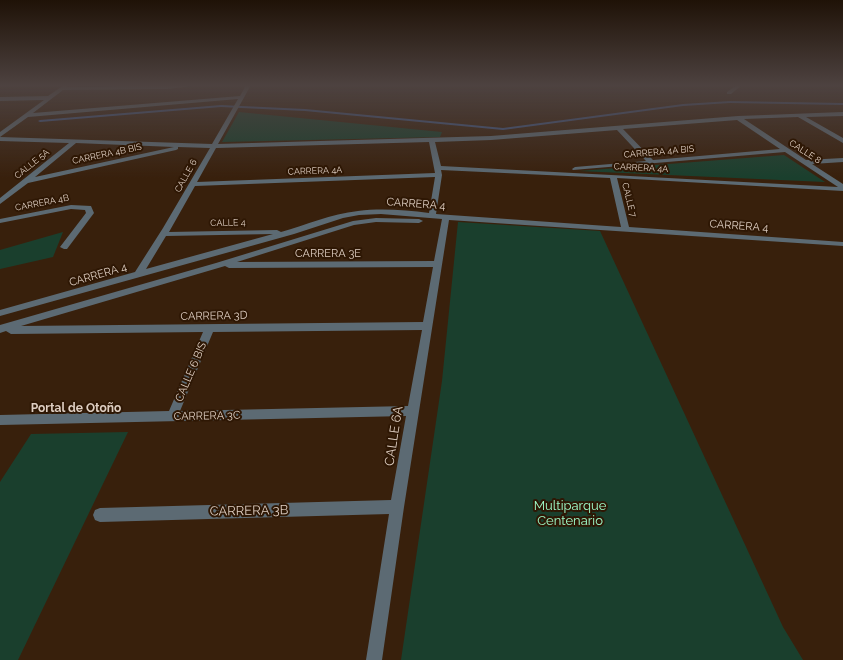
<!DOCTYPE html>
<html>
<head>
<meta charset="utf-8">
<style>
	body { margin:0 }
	canvas { display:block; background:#38200c }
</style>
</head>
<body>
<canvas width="843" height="660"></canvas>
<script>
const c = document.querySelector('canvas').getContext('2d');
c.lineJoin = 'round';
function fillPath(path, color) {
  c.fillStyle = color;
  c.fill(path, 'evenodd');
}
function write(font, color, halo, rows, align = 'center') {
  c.font = font + ' Raleway,sans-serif';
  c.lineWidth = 4;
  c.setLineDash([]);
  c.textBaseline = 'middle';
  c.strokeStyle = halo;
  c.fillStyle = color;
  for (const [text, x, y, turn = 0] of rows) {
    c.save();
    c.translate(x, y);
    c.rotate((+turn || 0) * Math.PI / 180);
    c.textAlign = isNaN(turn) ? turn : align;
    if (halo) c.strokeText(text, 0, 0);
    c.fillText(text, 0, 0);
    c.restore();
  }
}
const green = new Path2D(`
	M 239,112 L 442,132 L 440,137 L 222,142 Z
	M 784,155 L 825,182 L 579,171 Z
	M 458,222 L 600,231 L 783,627 L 803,660 L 401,660 L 442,381 Z
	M 63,232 L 53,257 L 0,269 L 0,250 Z
	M 128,432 L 18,660 L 0,660 L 0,482 L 31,434 Z`);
const stream = new Path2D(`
	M 730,101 L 843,103 L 843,105 L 730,103 L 683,106 L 503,130 L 305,111 L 221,107 L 40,122 L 38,121 L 40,120 L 221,105 L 305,109 L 503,128 L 683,104 Z`);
const minor = new Path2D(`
	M 64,85 L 69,85 L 67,87 L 200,85 L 167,89 L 63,90 L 33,113 L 240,96 L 246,85 L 251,85 L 218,144 L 491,136 L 738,116 L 843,112 L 843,116 L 806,117 L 843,138 L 843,143 L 798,117 L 744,119 L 806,160 L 843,158 L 843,162 L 812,164 L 843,184 L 843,191 L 617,178 L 629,227 L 843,242 L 843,246 L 449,220 L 404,507 L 382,660 L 366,660 L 389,514 L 100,522 L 95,520 L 93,515 L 95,510 L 100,508 L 391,500 L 406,416 L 0,425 L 0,415 L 169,411 L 203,332 L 11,334 L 6,331 L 0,333 L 0,325 L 216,263 L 353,221 L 376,218 L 419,219 L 423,221 L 419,223 L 376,222 L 354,225 L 237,262 L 434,261 L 442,219 L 381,214 L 359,215 L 343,218 L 294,234 L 0,316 L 0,310 L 135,272 L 163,228 L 210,148 L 178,147 L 178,149 L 176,150 L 28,183 L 0,204 L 0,198 L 69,143 L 0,141 L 0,137 L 212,144 L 238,99 L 28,117 L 0,137 L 0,132 L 44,100 L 0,101 L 0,97 L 48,96 ZM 737,120 L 780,149 L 653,160 L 623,129 ZM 617,130 L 646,161 L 575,167 L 572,169 L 573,170 L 785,152 L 838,187 L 441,166 L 435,142 L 491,140 ZM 429,142 L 435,173 L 197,182 L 216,148 ZM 76,143 L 174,147 L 35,177 ZM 441,170 L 610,178 L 621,227 L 436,214 L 442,175 ZM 435,177 L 429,213 C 405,210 381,208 358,211 C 331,214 306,225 281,232 L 277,230 L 169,232 L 195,186 ZM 273,234 L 146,269 L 166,236 ZM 225,266 L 229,268 L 433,267 L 423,322 L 21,326 ZM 422,330 L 408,406 L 180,411 L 213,332 Z
	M 737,85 L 742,85 L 731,94 L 727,94 L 727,92 Z
	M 71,205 L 91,206 L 94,213 L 67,249 L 64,249 L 60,247 L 86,213 L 85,210 L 71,209 L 0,223 L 0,219 Z`);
const farStreetnames = [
	["CARRERA 4A BIS",659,152,-5],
	["CALLE 8",805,152,33],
	["CARRERA 4B BIS",107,154,-12],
	["CALLE 5A",32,164,-39],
	["CARRERA 4A",641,168,3],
	["CARRERA 4A",315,171,-2],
	["CALLE 6",186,176,-61],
	["CALLE 7",629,200,76],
	["CARRERA 4B",42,203,-11],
	["CALLE 4",228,223,-1]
];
const streetNames = [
	["CARRERA 4",416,204,4],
	["CARRERA 4",739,226,4],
	["CARRERA 3E",328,254],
	["CARRERA 4",98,275,-16],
	["CARRERA 3D",214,316,-1],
	["CALLE 6 BIS",191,372,-67],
	["CARRERA 3C",207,416,-1]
];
const neighbourhoodNames = [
	["Portal de Otoño",76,408]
];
const nearStreetnames = [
	["CALLE 6A",394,436,-81],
	["CARRERA 3B",249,511,-1]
];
const nearParknames = [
	["Multiparque",570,506],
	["Centenario",570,521]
];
fillPath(green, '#1a3f2d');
fillPath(stream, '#405988');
fillPath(minor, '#5c6a73');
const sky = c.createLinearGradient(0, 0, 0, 178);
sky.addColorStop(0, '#1f1207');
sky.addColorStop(0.48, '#4d4240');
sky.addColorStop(1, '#4d424000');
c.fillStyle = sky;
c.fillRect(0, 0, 843, 178);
write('9px', '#decec2', '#2e1704', farStreetnames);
write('11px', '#decec2', '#2e1704', streetNames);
write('bold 12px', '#decec2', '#2e1704', neighbourhoodNames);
write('13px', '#decec2', '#2e1704', nearStreetnames);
write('13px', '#9efcca', '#2e1704', nearParknames);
</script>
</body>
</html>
